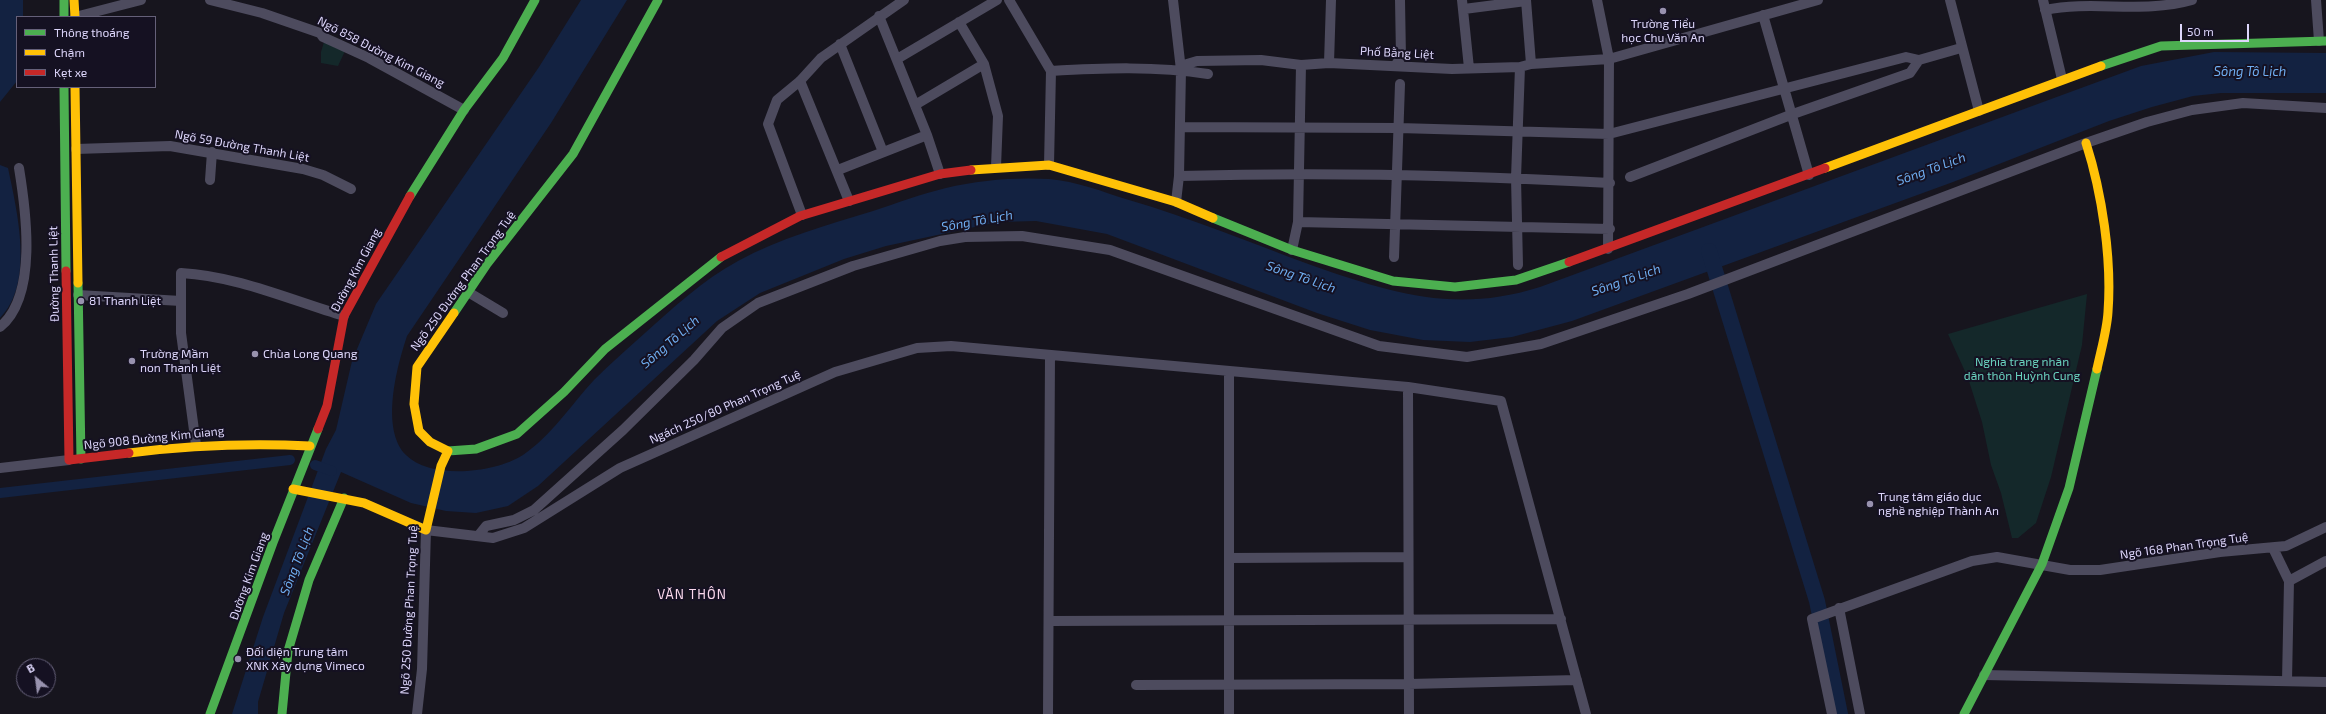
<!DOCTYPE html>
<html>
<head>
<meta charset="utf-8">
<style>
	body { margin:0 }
	#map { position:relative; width:2326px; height:714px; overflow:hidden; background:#17151e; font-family:"Exo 2",sans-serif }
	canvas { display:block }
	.legend { position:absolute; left:16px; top:16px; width:140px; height:72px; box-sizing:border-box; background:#151122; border:1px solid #656079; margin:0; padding:5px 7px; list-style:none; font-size:12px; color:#ddd6fb }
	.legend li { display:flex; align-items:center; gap:8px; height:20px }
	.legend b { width:20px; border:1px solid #656079 }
	.north { position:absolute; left:16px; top:658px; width:40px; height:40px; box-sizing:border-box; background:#151122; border:1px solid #656079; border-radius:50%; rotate:331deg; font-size:11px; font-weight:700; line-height:16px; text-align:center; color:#ddd6fb }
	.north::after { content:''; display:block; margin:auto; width:14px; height:18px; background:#9892ae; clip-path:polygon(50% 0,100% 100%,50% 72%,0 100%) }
	.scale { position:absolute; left:2180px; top:24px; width:69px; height:18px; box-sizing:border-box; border:2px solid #ddd6fb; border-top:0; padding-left:5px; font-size:12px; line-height:14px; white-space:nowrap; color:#ddd6fb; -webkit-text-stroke:3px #151122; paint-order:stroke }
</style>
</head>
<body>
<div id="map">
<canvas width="2326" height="714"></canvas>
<ul class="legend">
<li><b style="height:5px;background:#4caf50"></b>Thông thoáng</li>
<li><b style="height:5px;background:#ffc107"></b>Chậm</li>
<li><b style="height:5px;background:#c62828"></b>Kẹt xe</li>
</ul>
<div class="north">B</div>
<div class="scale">50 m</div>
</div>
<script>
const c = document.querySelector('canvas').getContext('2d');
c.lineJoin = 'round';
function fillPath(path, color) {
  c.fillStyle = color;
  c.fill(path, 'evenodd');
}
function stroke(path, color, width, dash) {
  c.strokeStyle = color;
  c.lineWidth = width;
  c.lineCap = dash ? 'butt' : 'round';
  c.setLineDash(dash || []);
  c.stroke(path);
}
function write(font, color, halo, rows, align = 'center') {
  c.font = font + ' "Exo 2",sans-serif';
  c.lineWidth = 4;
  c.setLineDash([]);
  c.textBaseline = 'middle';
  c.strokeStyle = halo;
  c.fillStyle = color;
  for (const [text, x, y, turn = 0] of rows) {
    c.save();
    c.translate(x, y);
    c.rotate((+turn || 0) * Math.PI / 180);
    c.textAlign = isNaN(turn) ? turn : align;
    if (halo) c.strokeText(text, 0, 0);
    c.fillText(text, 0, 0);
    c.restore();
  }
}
const green = new Path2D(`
	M 324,42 L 345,51 L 338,66 L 321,63 L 321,52 Z
	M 2087,294 L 2082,345 L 2051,477 L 2036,523 L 2018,538 L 2012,538 L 2001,493 L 1991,465 L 1982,422 L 1968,378 L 1948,334 Z`);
const water = new Path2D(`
	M 0,0 L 23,0 L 23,17 L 17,17 L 17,81 L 0,102 Z
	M 581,0 L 627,0 L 551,123 L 407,336 C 397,366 380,429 406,455 C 431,480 495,473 523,455 C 551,436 571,405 594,380 C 610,364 628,348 645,333 C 674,307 703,280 738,261 C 780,238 827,225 873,211 C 897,203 921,194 946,188 C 978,180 1016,177 1049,179 C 1076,181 1103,192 1129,200 C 1191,218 1251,243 1311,265 C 1391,293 1455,314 1540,287 L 2141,66 L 2214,52 L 2326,53 L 2326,93 L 2221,93 L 2193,96 L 2152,107 L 2109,121 L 1953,182 L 1572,321 L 1512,337 L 1470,342 L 1423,340 L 1370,330 L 1317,313 L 1107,234 L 1036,221 L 998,222 L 886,246 L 844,259 L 760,293 L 717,321 L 538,486 L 508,506 L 476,513 L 446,511 L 411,503 L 341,472 L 284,613 L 258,702 L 258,714 L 232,714 L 263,617 L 326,449 L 336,430 L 352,361 L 376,304 L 539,67 Z
	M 0,165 L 8,168 C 17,211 35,283 0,318 Z`);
const canal = new Path2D(`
	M 315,465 L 332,471
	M 0,493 L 290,460`);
const river = new Path2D(`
	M 1709,251 L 1817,601 L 1840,714`);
const street = new Path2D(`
	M 210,0 L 262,13 L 320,33 L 323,37 L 369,58 L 464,110
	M 1009,0 L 1051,71 C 1103,68 1156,66 1208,74
	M 1173,0 L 1181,70 L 1179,176 L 1176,202
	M 1462,0 L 1469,68
	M 1526,0 L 1531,64
	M 1597,0 L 1609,59 L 1608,249
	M 1950,0 L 1979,111
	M 2043,0 L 2062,79
	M 2316,0 L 2319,41
	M 1464,9 L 1526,1
	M 2045,10 C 2093,0 2143,14 2192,0
	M 1763,15 L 1809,175
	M 879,16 L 927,135 L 940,174
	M 75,17 L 141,0
	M 959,22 L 984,64 L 998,116 L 996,167
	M 840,44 L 883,152
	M 897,59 L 997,0
	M 1329,63 L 1331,0
	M 1395,66 L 1401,57 L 1400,0
	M 1181,70 L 1187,64 L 1197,61 L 1261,60 L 1301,65 L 1329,63 L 1452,69 L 1520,67 L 1531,64 L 1609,59 L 1818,0
	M 800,81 L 849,201
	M 915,105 L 984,64
	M 1180,127 L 1399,128 L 1609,134 L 1906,57 L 1919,60 L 1961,48
	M 76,149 L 170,146 L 303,169 L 323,175 L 351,189
	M 1049,165 L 1051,71
	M 838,170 L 927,135
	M 1179,176 C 1322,172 1466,175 1610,183
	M 1630,177 L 1793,114 L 1910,73 L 1919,60
	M 210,180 L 212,152
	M 802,215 L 768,124 L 777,100 L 800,81 L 821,58 L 904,0
	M 1298,222 L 1610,229
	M 1292,250 L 1298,222 L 1301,65
	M 1394,257 L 1400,84
	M 1518,265 L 1516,178 L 1520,67
	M 468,292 L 503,313
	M 78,295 L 181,301
	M 0,327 C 38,296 26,211 19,168
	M 1229,371 L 1229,714
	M 1408,387 L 1409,714
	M 196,445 L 181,333 L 181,273 C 237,276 290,300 344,316
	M 0,468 L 69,460
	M 478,536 L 486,526 L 514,520 L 534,510 L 623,430 L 694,360 L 722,328 L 758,303 L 853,266 L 940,241 L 965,237 L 1022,236 L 1110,250 L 1379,346 L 1467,357 L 1541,344 L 1688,294 L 2086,143 L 2147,122 L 2192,110 L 2243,103 L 2326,108
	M 2273,548 L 2289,581 L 2287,681
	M 1229,558 L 1408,557
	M 2289,581 L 2326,561
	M 1839,608 L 1860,714
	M 1050,621 L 1561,619
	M 1984,675 L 2326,682
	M 1136,685 L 1409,684 L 1577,680
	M 417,714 L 422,669 L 426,530 L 493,538 L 524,528 L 620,468 L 835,372 L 917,348 L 951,346 L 1408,387 L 1501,401 L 1586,714
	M 1048,714 L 1050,355
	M 1832,714 L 1812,619 L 1972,561 L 1997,557 L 2070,570 L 2100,570 L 2220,552 L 2286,546 L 2326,527`);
const fast = new Path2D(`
	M 64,0 L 64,17
	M 2101,66 L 2161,46 L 2326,41
	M 64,87 L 66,271
	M 410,196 L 464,110 L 503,58 L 535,0
	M 1213,218 L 1292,250 L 1393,281 L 1455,287 L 1516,280 L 1569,262
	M 78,283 L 81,459
	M 454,313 L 487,264 L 573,154 L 658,0
	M 448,451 L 476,449 L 517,434 L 564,392 L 605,349 L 721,257
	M 210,714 L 274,540 L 318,429
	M 282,714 L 288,651 L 309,580 L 344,498
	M 1964,714 L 2042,564 L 2069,488 L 2097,369`);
const slow = new Path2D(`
	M 74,0 L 75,17
	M 75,87 L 78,283
	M 2086,143 C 2102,193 2112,259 2108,312 C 2107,330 2101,350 2097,369
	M 1825,168 L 2101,66
	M 971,170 L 1049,165 L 1176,202 L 1213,218
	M 448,451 L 430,442 L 419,431 L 414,404 L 417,367 L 454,313
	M 129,453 C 193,445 246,443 310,446
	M 293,489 L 364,503 L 426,530 L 441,466 L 448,451`);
const jam = new Path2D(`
	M 721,257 L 800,216 L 940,174 L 971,170
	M 1569,262 L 1825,168
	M 66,271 L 69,460 L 129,453
	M 318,429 L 327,406 L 344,316 L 410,196`);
const markers = [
	[1663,11,4,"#9892ae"],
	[81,301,4,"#9892ae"],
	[255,354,4,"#9892ae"],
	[132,361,4,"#9892ae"],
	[1870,504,4,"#9892ae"],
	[238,659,4,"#9892ae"]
];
const poiNames = [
	["Trường Tiểu",1663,24,"center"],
	["học Chu Văn An",1663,38,"center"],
	["81 Thanh Liệt",89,301],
	["Trường Mầm",140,354],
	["non Thanh Liệt",140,368],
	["Chùa Long Quang",263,354],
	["Trung tâm giáo dục",1878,497],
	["nghề nghiệp Thành An",1878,511],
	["Đối diện Trung tâm",246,652],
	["XNK Xây dựng Vimeco",246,666]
];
const streetNames = [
	["Ngõ 858 Đường Kim Giang",381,52,27],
	["Phố Bằng Liệt",1397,53,3],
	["Ngõ 59 Đường Thanh Liệt",242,146,10],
	["Đường Kim Giang",356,270,-62],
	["Đường Thanh Liệt",54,274,-91],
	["Ngõ 250 Đường Phan Trọng Tuệ",463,281,-54],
	["Ngách 250/80 Phan Trọng Tuệ",725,407,-24],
	["Ngõ 908 Đường Kim Giang",154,438,-6],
	["Ngõ 168 Phan Trọng Tuệ",2184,546,-8],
	["Đường Kim Giang",249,576,-70],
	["Ngõ 250 Đường Phan Trọng Tuệ",409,610,-87]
];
const parkNames = [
	["Nghĩa trang nhân",2022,362],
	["dân thôn Huỳnh Cung",2022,376]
];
const waterNames = [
	["Sông Tô Lịch",2250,72],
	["Sông Tô Lịch",1931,169,-20],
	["Sông Tô Lịch",977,221,-10],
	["Sông Tô Lịch",1301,277,19],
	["Sông Tô Lịch",1626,280,-19],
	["Sông Tô Lịch",670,342,-41],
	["Sông Tô Lịch",297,561,-69]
];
const neighbourhoodNames = [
	["VĂN THÔN",692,595]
];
fillPath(green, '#14282a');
fillPath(water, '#132241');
stroke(canal, '#132241', 10);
stroke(river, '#132241', 16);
stroke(street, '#4d4b5e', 10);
stroke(fast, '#4caf50', 9);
stroke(slow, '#ffc107', 9);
stroke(jam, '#c62828', 9);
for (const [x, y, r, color] of markers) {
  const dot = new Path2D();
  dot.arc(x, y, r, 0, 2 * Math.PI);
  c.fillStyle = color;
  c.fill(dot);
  stroke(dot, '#151122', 1.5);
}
write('12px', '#ddd6fb', '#151122', poiNames, 'left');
write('12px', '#ddd6fb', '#151122', streetNames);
write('12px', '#6ad3bf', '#151122', parkNames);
write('italic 13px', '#6fadf0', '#151122', waterNames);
c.letterSpacing = '1px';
write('13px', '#fbd8ec', '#151122', neighbourhoodNames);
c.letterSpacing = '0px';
</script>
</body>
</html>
